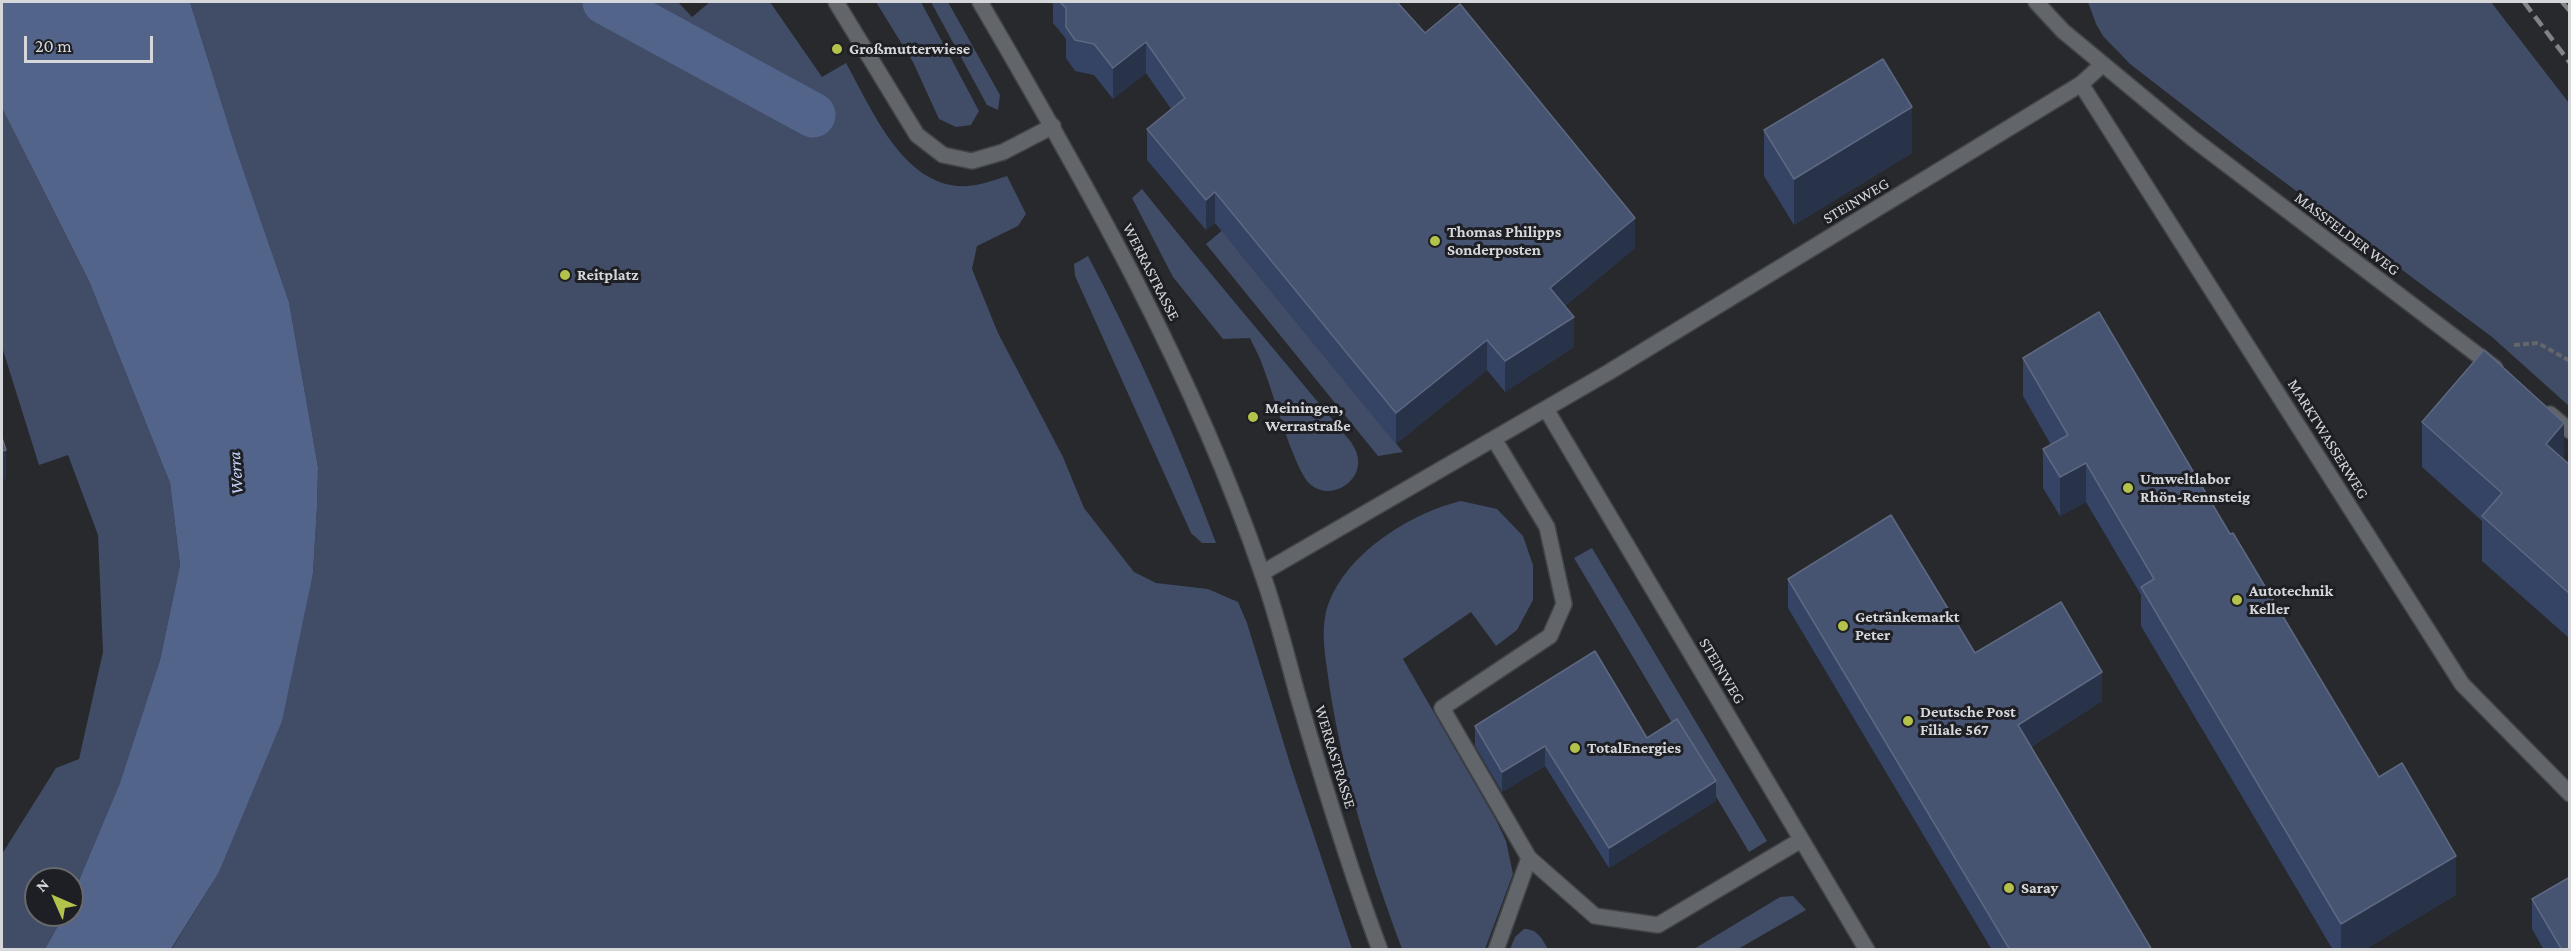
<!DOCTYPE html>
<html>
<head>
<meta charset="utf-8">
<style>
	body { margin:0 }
	#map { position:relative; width:2571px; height:951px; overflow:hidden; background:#27292d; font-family:"Crimson Pro",serif }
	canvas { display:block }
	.frame { position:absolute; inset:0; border:3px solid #d6d7da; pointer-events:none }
	.north { position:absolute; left:24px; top:867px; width:60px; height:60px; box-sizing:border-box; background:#1e1f24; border:2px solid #68696d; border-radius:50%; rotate:315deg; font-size:16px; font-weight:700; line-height:24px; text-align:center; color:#d6d7da }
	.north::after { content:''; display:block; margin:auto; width:21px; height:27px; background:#b3c24b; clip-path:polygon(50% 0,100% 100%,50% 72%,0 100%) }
	.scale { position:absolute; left:24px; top:36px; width:129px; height:27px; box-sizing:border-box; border:3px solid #d6d7da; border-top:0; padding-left:8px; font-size:18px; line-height:21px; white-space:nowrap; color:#d6d7da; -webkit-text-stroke:4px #1e1f24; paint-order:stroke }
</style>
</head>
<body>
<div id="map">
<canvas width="2571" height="951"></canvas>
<div class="frame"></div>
<div class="north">N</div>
<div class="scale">20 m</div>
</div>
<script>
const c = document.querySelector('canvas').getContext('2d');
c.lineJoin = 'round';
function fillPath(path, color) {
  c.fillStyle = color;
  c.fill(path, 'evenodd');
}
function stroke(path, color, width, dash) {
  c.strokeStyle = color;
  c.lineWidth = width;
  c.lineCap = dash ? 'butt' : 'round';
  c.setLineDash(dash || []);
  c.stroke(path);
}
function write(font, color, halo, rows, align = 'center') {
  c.font = font + ' "Crimson Pro",serif';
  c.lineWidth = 6;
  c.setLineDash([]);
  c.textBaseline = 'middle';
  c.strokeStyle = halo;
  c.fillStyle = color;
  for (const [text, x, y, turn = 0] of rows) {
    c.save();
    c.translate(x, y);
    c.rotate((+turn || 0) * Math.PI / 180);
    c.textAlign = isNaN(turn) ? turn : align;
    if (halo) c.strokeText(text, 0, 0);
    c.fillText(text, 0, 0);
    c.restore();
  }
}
const green = new Path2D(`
	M 190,2 L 678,2 L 692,17 L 710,2 L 770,2 L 822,77 L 846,63 C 873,111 907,197 976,185 C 986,183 997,179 1007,176 L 1026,214 L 1018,226 L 977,246 L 972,269 L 998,333 L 1063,457 L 1084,508 L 1134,572 L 1156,583 L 1208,589 L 1238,602 L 1247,623 L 1291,767 L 1352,949 L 171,950 L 218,874 L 313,573 L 317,507 L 318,467 L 289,302 L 236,149 Z
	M 876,2 L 921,2 L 979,111 L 971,125 L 956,127 L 939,119 L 913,62 Z
	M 931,2 L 948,2 L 1000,95 L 998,110 L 987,105 Z
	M 2088,2 L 2491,2 L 2569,103 L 2569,406 L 2492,337 L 2240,149 L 2130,64 L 2103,36 L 2096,24 Z
	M 2,108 L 89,281 L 170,483 L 180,565 L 160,660 L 121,781 L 72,897 L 72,879 L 36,879 L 36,915 L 64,915 L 45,949 L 2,949 L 2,854 L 56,768 L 79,759 L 103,652 L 98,535 L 68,455 L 39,465 L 2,347 Z
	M 1327,143 L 1239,252 L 1403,452 L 1378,456 L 1206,244 Z
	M 1142,189 C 1210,274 1281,357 1351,442 C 1353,446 1356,450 1357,454 C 1365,480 1332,502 1311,485 C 1294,471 1273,391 1263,367 C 1260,357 1254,347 1250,338 L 1223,339 L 1173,277 L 1132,198 Z
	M 1088,256 C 1137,349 1179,444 1216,543 L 1202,543 L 1191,533 L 1075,276 L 1074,264 Z
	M 1461,501 L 1497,509 L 1523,536 L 1533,565 L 1533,600 L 1517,630 L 1496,646 L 1471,612 L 1403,659 L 1496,820 L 1506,841 L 1513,874 L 1485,949 L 1402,949 C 1371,866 1344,778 1330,690 C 1327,666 1321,640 1325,617 C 1336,559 1409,513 1461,501 Z
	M 1592,548 L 1767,841 L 1749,852 L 1574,558 Z
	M 1793,896 L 1806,910 L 1738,949 L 1694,949 L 1780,897 Z
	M 1524,929 C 1538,929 1542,939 1548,949 L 1510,949 L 1515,937 Z`);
const water = new Path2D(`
	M 2,2 L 190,2 L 236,149 L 289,302 L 318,467 L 317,507 L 313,573 L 282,721 L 218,874 L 171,949 L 45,949 L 64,915 L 72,915 L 72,897 L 120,783 L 160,660 L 180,565 L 170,483 L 89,281 L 2,108 Z`);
const canal = new Path2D(`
	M 605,2 L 813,115`);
const path = new Path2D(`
	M 2514,345 L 2538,343 L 2570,361`);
const service = new Path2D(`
	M 836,2 L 917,135 L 943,155 L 972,161 L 1003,152 L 1053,126
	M 1494,439 L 1547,527 L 1564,604 L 1550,636 L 1442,708 L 1529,858 L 1595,916 L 1658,925 L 1801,840
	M 1496,950 L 1529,858`);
const minor = new Path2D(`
	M 2036,2 L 2063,31 L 2192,138 L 2495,368
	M 2081,84 L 2462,684 L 2570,794
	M 1546,409 L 1867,950
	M 2550,414 L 2570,431
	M 1262,573 L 1609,372 L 2081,84 L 2102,65`);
const tertiary = new Path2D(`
	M 980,2 C 1087,185 1193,371 1262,573 C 1276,612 1286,653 1297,693 C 1322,779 1348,865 1380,950`);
const rail = new Path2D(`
	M 2524,2 L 2570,63
	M 2562,2 L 2570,11`);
const wall = new Path2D(`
	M 1050,2 L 1397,2 L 1425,33 L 1635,248 L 1565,306 L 1574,347 L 1505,392 L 1487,370 L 1396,444 L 1215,223 L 1206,230 L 1147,160 L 1147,129 L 1171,109 L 1146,73 L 1113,99 L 1094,75 L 1075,71 L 1066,58 L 1066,39 L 1053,23 L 1053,4 Z
	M 1764,130 L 1912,153 L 1794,225 L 1764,176 Z
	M 2023,358 L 2230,534 L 2379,777 L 2456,895 L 2364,950 L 2333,950 L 2141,626 L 2141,595 L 2086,502 L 2060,516 L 2043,488 L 2043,449 L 2051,445 L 2023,396 Z
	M 2422,422 L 2564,461 L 2570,465 L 2570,639 L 2482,561 L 2482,521 L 2422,467 Z
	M 1788,579 L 1975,653 L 2102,701 L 2031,747 L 2152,950 L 1992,950 L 1788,608 Z
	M 1475,726 L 1647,738 L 1716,801 L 1609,868 L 1545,766 L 1502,792 L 1475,746 Z
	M 2532,899 L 2570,950 L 2544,950 L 2532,929 Z`);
const shadedWall = new Path2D(`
	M 1146,42 L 1146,73 L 1113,99 L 1113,68 Z
	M 1912,107 L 1912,153 L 1794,225 L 1794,179 Z
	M 1215,192 L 1215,223 L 1206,230 L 1206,200 Z
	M 1635,218 L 1635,248 L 1550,318 L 1550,288 Z
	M 1574,317 L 1574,347 L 1505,392 L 1505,361 Z
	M 1487,340 L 1487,370 L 1396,444 L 1396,413 Z
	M 2564,423 L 2564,469 L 2546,444 Z
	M 6,450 L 6,479 L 2,480 L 2,451 Z
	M 2086,463 L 2086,502 L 2060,516 L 2060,477 Z
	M 2102,672 L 2102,701 L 2018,755 L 2018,725 Z
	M 1545,746 L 1545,766 L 1502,792 L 1502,772 Z
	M 1716,781 L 1716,801 L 1609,868 L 1609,848 Z
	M 2456,856 L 2456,895 L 2364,950 L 2341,950 L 2341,924 Z`);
const building = new Path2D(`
	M 1060,2 L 1397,2 L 1425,33 L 1460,4 L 1635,218 L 1550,288 L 1574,317 L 1505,361 L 1487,340 L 1396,413 L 1215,192 L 1206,200 L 1147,129 L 1185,98 L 1146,42 L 1113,68 L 1094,44 L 1075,40 L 1066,27 L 1066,8 Z
	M 1883,59 L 1912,107 L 1794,179 L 1764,130 Z
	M 2099,312 L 2230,534 L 2233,533 L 2379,777 L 2402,763 L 2456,856 L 2341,924 L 2141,587 L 2154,579 L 2086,463 L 2060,477 L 2043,449 L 2068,435 L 2023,358 Z
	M 2484,350 L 2564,423 L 2546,444 L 2570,465 L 2570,594 L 2482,516 L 2502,493 L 2422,422 Z
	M 2,438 L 6,450 L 2,451 Z
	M 1891,515 L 1975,653 L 2061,602 L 2102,672 L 2018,725 L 2152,950 L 2010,950 L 1788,579 Z
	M 1595,651 L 1647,738 L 1677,719 L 1716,781 L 1609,848 L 1545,746 L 1502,772 L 1475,726 Z
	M 2570,877 L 2570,950 L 2562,950 L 2532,899 Z`);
const markers = [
	[837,49,6,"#b3c24b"],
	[1435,241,6,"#b3c24b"],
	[565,275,6,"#b3c24b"],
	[1253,417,6,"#b3c24b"],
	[2128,488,6,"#b3c24b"],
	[2237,600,6,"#b3c24b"],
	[1843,626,6,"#b3c24b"],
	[1908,721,6,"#b3c24b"],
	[1575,748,6,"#b3c24b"],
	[2009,888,6,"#b3c24b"]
];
const poiNames = [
	["Großmutterwiese",849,49],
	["Thomas Philipps",1447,232],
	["Sonderposten",1447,250],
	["Reitplatz",577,275],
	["Meiningen,",1265,408],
	["Werrastraße",1265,426],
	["Umweltlabor",2140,479],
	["Rhön-Rennsteig",2140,497],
	["Autotechnik",2249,591],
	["Keller",2249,609],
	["Getränkemarkt",1855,617],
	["Peter",1855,635],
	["Deutsche Post",1920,712],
	["Filiale 567",1920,730],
	["TotalEnergies",1587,748],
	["Saray",2021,888]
];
const streetNames = [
	["STEINWEG",1856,201,-31],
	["MASSFELDER WEG",2347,234,37],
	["WERRASTRASSE",1151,272,63],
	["MARKTWASSERWEG",2328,439,58],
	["STEINWEG",1722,671,59],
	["WERRASTRASSE",1335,757,73]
];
const waterNames = [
	["Werra",236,473,-94]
];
fillPath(green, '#414c66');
fillPath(water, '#53648b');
stroke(canal, '#53648b', 45);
stroke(service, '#434549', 18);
stroke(minor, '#434549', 18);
stroke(tertiary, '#434549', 18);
stroke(path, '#646669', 4, [6, 3]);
stroke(service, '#62656a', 15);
stroke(minor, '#62656a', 15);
stroke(tertiary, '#62656a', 15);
stroke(rail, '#828387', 4.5, [12, 6]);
fillPath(wall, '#354364');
fillPath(shadedWall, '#283249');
fillPath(building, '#465371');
stroke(building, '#5d6881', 1.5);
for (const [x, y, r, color] of markers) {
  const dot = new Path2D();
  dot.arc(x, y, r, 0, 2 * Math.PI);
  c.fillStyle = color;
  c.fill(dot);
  stroke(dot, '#1e1f24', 2);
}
write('bold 16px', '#d6d7da', '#1e1f24', poiNames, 'left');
write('16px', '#d6d7da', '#1e1f24', streetNames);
write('italic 18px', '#c6d7fe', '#1e1f24', waterNames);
</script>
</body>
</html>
